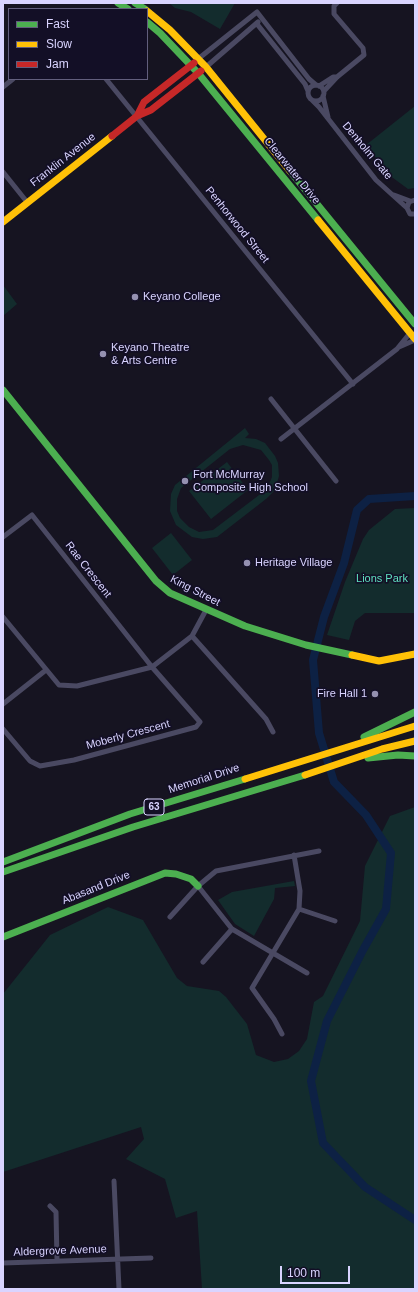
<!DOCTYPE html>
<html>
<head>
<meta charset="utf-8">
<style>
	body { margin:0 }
	#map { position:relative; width:418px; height:1292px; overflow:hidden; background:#161421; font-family:Arial,sans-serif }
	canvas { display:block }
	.frame { position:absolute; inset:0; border:4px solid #d9d4ff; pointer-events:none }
	.legend { position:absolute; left:8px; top:8px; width:140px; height:72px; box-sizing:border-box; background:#130f26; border:1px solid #625e7d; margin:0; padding:5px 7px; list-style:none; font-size:12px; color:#d9d4ff }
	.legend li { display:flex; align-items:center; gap:8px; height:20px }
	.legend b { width:20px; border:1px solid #625e7d }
	.scale { position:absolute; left:280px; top:1266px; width:70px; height:18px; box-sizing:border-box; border:2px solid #d9d4ff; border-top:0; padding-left:5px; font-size:12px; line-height:14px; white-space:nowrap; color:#d9d4ff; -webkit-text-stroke:3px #130f26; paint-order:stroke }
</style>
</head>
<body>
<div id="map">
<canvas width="418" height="1292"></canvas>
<div class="frame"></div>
<ul class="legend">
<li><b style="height:5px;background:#4caf50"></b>Fast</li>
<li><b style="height:5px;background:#ffc107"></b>Slow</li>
<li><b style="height:5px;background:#c62828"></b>Jam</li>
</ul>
<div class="scale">100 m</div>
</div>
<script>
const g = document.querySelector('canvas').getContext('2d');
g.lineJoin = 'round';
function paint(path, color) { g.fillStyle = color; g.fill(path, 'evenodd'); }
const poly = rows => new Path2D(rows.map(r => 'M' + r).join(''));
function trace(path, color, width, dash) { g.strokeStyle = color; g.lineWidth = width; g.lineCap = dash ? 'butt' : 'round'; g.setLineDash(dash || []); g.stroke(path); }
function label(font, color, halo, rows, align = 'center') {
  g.font = font + ' Arial,sans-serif'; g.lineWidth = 3.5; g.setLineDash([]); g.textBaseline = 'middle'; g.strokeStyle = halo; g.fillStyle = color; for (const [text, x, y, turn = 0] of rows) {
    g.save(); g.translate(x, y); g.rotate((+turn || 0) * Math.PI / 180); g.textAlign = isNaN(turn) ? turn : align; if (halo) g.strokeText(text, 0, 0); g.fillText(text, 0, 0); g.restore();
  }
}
paint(poly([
	[169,3,235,3,220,29,191,12,175,8],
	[415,106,415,188,408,189,389,175,366,145],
	[3,285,17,304,3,316],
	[245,428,249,434,245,438,256,439,265,443,275,456,278,463,279,476,275,490,266,499,217,537,203,539,192,537,176,525,170,511,171,494,175,485],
	[243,445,261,450,269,460,272,465,272,477,267,489,213,530,199,532,189,527,180,518,177,511,177,499,181,488,230,449],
	[227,462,248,490,211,519,189,491],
	[415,508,415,613,365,613,355,621,349,640,327,635,345,582,363,539,369,530,395,509],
	[171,533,192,560,173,575,152,548],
	[415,807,415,1289,202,1289,197,1211,176,1218,165,1179,126,1159,144,1139,141,1127,3,1172,3,994,50,935,108,907,143,920,177,978,187,986,219,991,226,997,247,1024,256,1055,274,1062,288,1059,299,1051,307,1039,314,1002,323,996,360,921,365,866,390,816],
	[294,881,295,886,275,888,274,899,254,936,235,924,218,900,232,892]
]), '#132c2d');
trace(poly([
	[415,496,369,499,357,510,344,563,324,617,313,660,319,733,334,782,366,815,391,853,386,909,363,950,327,1021,311,1081,323,1143,365,1187,415,1220]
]), '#0d2144', 8);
trace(poly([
	[257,24,305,84,308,91],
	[198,59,257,12,309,79,316,85],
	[206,67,258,22],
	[106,79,353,384],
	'308 93a8 8 0 1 1 16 0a8 8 0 1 1-16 0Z',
	[319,86,333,77,337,77],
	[3,87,13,79],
	[324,91,337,77,364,55,363,48,334,14,334,6,337,3],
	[323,96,328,117],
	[312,100,319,107,376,180,407,208],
	[3,172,27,202],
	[394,195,410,201],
	[415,200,409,202,407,208,410,214,415,214],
	[399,347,415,340],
	[271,399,336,481],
	[281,439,397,349,410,333],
	[3,537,32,515,152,667,200,722,196,727,74,760,40,766,30,761,3,729],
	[3,617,59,685,77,686,152,667,192,636,206,610],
	[192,636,266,719,273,732],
	[3,704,46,670],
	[198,886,232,929,307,973],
	[299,909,335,921],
	[170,917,198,886,216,871,319,851],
	[203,962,232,929],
	[282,1034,274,1019,252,988,299,909,300,891,294,855],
	[114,1181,119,1289],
	[50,1206,56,1212,57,1261],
	[3,1263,151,1258]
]), '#4a4962', 5);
trace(poly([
	[118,3,128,9],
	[135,3,145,9],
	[147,22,160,33,198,73,318,220],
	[290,171,415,324],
	[3,390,156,581,170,593,245,626,306,645,352,655],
	[364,737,415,712],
	[368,758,398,755,415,756],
	[3,862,130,814,245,779],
	[3,872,133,827,305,775],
	[3,937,165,873,176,874,191,879,198,886]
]), '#4caf50', 7);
trace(poly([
	[147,11,170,30,206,67,290,171],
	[318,220,415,339],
	[3,222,112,136],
	[352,655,379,661,415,654],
	[305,775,382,749,415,741],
	[245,779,415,726]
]), '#ffc107', 7);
trace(poly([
	[137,116,144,102,194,63],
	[112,136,137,116,151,110,201,71]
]), '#c62828', 7);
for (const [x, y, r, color] of [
	[135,297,4,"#9591b1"],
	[103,354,4,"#9591b1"],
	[185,481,4,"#9591b1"],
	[247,563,4,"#9591b1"],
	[375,694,4,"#9591b1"]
]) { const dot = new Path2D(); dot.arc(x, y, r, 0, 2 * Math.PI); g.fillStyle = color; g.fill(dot); trace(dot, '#130f26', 1.5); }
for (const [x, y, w] of [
	[154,807,20]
]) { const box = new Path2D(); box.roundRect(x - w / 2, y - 8, w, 16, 3); g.fillStyle = '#130f26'; g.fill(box); trace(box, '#d9d4ff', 1); }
label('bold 10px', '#d9d4ff', null, [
	["63",154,807]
]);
label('11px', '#d9d4ff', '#130f26', [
	["Denholm Gate",367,151,50],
	["Franklin Avenue",63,160,-38],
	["Clearwater Drive",292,171,51],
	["Penhorwood Street",237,225,51],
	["Rae Crescent",88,570,52],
	["King Street",195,591,27],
	["Moberly Crescent",128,735,-15],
	["Memorial Drive",204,779,-18],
	["Abasand Drive",96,888,-22],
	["Aldergrove Avenue",60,1251,-2]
]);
label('11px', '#d9d4ff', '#130f26', [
	["Keyano College",143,297],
	["Keyano Theatre",111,348],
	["& Arts Centre",111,361],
	["Fort McMurray",193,475],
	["Composite High School",193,488],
	["Heritage Village",255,563],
	["Fire Hall 1",367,694,"right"]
], 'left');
label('11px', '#5fe0c0', '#130f26', [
	["Lions Park",382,579]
]);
</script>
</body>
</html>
